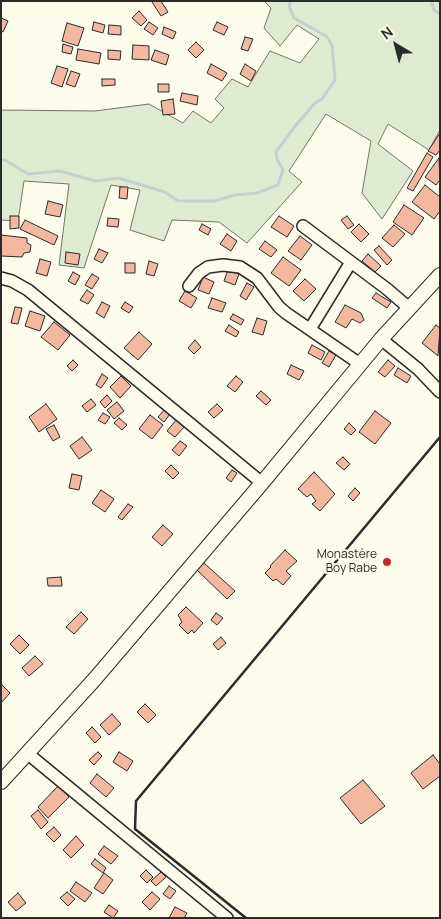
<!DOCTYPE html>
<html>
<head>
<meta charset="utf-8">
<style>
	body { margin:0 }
	#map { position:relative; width:441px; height:919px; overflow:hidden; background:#fdfbea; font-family:Manrope,sans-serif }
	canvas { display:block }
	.frame { position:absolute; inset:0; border:2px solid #2b2b2b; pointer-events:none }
	.north { position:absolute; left:371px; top:20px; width:50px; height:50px; -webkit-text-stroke:4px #fdfbea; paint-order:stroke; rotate:323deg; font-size:14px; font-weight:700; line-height:20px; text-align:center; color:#2b2b2b }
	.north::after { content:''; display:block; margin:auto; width:18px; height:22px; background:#2b2b2b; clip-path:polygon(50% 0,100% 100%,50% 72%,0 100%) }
</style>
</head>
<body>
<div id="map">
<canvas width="441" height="919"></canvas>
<div class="frame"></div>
<div class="north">N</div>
</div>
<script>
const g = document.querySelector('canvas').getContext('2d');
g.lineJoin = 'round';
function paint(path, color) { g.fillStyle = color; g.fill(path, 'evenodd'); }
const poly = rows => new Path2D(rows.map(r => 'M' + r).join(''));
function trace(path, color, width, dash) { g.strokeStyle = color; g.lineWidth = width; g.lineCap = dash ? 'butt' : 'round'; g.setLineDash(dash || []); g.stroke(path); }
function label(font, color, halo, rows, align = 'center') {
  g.font = font + ' Manrope,sans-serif'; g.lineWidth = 4; g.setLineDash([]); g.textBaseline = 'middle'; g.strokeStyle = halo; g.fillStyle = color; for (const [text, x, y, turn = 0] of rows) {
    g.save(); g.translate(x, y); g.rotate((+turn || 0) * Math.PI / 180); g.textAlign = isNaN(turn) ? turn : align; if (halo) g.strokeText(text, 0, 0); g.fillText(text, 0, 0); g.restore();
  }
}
const green = poly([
	[264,1,440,1,440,130,429,150,388,124,378,144,413,171,382,219,362,193,371,141,326,114,289,171,302,182,247,243,219,222,172,220,164,241,130,230,140,190,111,185,84,268,59,265,69,184,24,181,18,221,1,220,1,110,95,111,149,104,183,123,193,111,211,123,224,108,215,99,232,79,248,87,270,51,300,63,319,39,297,25,280,46,264,28,271,8,264,1]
]);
paint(green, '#deebd1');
trace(green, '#74746e', 1);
trace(poly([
	[431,1,434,10,440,14],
	[1,160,5,160,28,174,59,171,96,181,118,178,165,192,178,201,214,201,235,195,257,193,278,185,283,170,277,159,276,152,296,125,315,103,322,99,335,80,332,45,326,36,294,18,289,6,291,1]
]), '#c7d0d0', 3);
const building = poly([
	[153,1,161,1,168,12,161,16,152,2,153,1],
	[139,11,147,20,141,26,132,18,139,11],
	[1,18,8,21,3,32,1,31,1,18],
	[94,22,105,25,103,33,92,30,94,22],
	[149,22,158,28,153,35,144,29,149,22],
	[217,22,228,27,224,35,213,30,217,22],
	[67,23,84,28,78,46,62,41,67,23],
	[109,25,121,26,121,35,108,34,109,25],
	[164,27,176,32,173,39,162,34,164,27],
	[245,37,253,39,248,51,241,49,245,37],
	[196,42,204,50,196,58,188,50,196,42],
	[63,44,73,47,71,54,62,52,63,44],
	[133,45,149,46,149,60,132,59,133,45],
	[78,49,101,53,99,64,76,60,78,49],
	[108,50,121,51,120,60,108,59,108,50],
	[155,50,169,55,166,65,151,60,155,50],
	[211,64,227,73,222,81,207,73,211,64],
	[245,64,256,71,251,81,240,74,245,64],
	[57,66,68,69,62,87,51,83,57,66],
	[71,71,80,74,75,87,66,84,71,71],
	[102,79,115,79,115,85,102,86,102,79],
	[158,84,169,84,169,92,158,92,158,84],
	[182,93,198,96,197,105,180,101,182,93],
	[173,99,175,114,163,115,161,101,173,99],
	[440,133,440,150,436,155,428,151,440,133],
	[427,153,433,157,413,191,407,188,427,153],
	[439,158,440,180,436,185,425,177,439,158],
	[425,185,440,197,440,211,434,219,412,202,425,185],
	[120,187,128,187,127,199,119,198,120,187],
	[48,201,63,205,60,217,45,214,48,201],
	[404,205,424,218,412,235,393,222,404,205],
	[10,216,19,216,19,228,10,229,10,216],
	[279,216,294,226,287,237,271,227,279,216],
	[347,216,354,225,348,229,341,220,347,216],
	[108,218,119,219,118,227,107,226,108,218],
	[25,220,58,236,54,245,20,229,25,220],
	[202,224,211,229,208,235,199,230,202,224],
	[359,224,369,234,361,242,351,232,359,224],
	[394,225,405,234,393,247,382,238,394,225],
	[227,234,237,241,231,251,220,244,227,234],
	[1,235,27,238,27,243,31,245,30,252,24,253,22,257,1,256,1,235],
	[300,236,312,245,301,260,288,251,300,236],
	[265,241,277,250,271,257,259,249,265,241],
	[379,246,392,260,387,265,374,250,379,246],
	[99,249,108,253,102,263,94,259,99,249],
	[66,252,80,254,78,265,65,263,66,252],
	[368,254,381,266,375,272,362,261,368,254],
	[283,257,301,270,289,286,271,273,283,257],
	[40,259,51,262,47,276,36,273,40,259],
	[149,261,158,264,154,276,146,274,149,261],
	[125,263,135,263,135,273,125,273,125,263],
	[228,270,239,274,235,285,224,281,228,270],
	[73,272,80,276,75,285,68,281,73,272],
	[92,274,99,278,92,289,85,285,92,274],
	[203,277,214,282,209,294,198,290,203,277],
	[305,279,316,289,304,301,293,291,305,279],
	[247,283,254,287,246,300,240,296,247,283],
	[87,290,94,295,88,304,80,300,87,290],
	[185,291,197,298,191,308,179,301,185,291],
	[376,293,391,302,387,308,372,298,376,293],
	[212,298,226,303,222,312,208,308,212,298],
	[102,302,110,306,104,318,96,313,102,302],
	[125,302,133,307,129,313,121,308,125,302],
	[345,305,361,313,364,320,360,323,352,319,346,328,335,322,345,305],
	[15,307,22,308,18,324,11,323,15,307],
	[30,311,45,316,40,331,25,326,30,311],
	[233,314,244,320,241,325,230,319,233,314],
	[257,318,267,321,263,335,252,332,257,318],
	[54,322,70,335,58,350,41,337,54,322],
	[229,325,239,332,236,337,225,331,229,325],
	[436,325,440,328,438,356,422,343,436,325],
	[139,332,152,344,138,360,124,348,139,332],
	[195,340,201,347,194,354,188,348,195,340],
	[312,345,325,352,321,360,308,353,312,345],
	[329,351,336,355,329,367,322,363,329,351],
	[73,360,78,365,72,371,67,366,73,360],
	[388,360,395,366,385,377,378,372,388,360],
	[291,365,304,371,299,380,287,374,291,365],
	[398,368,411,376,407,383,394,375,398,368],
	[102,374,108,378,101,388,96,385,102,374],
	[121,376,131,386,120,398,110,387,121,376],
	[236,376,243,382,235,392,227,386,236,376],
	[261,391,271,400,266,405,256,396,261,391],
	[107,395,112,401,105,408,100,402,107,395],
	[91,399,96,405,87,412,82,406,91,399],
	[117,402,124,411,114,419,107,410,117,402],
	[46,404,57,419,39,432,29,417,46,404],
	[217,404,223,410,214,418,208,412,217,404],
	[165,409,170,414,164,422,158,417,165,409],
	[375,411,391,423,375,444,359,432,375,411],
	[103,413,110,417,105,424,98,420,103,413],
	[150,415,163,425,152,439,139,429,150,415],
	[119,418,127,425,122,430,114,423,119,418],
	[177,419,185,426,175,437,167,431,177,419],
	[349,423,356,430,351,435,344,429,349,423],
	[54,425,60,437,53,441,46,429,54,425],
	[82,437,92,450,79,459,70,446,82,437],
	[180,441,187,446,179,456,172,450,180,441],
	[343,457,350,464,344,470,336,463,343,457],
	[171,465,179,473,173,479,165,471,171,465],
	[232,470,237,473,231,482,226,478,232,470],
	[314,472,335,494,320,511,312,504,316,501,311,494,307,497,298,489,314,472],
	[72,474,82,476,79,490,69,488,72,474],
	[355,488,360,493,353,501,348,496,355,488],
	[101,490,114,499,105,512,92,503,101,490],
	[128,504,133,507,122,520,118,517,128,504],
	[163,525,173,534,162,546,152,537,163,525],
	[285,550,297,561,286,571,291,576,283,585,276,579,273,581,265,573,271,567,270,566,285,550],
	[204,563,235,591,227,599,197,570,204,563],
	[61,577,62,586,48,586,47,578,61,577],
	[186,607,203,623,194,633,192,630,188,634,179,625,182,622,178,615,186,607],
	[81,612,88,619,74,634,66,627,81,612],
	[216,613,223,618,217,625,211,620,216,613],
	[19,635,29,645,20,654,10,644,19,635],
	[221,637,226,643,218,650,213,644,221,637],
	[35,656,43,664,29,676,22,668,35,656],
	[2,685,10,693,1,703,1,686,2,685],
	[145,704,156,715,148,723,137,712,145,704],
	[112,714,121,724,109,735,100,725,112,714],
	[92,727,101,737,95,743,86,733,92,727],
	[98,752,102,756,94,765,89,760,98,752],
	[119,752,133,761,127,771,113,762,119,752],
	[433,755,440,764,440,776,423,789,411,773,433,755],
	[97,774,114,788,106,797,90,783,97,774],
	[363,780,385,806,361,824,340,798,363,780],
	[58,786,69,797,48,818,38,807,58,786],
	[38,810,48,822,41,829,31,816,38,810],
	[54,827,61,835,54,842,46,834,54,827],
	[76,836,84,845,71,858,63,850,76,836],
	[104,846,118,856,111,864,98,854,104,846],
	[95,859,106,868,103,873,91,864,95,859],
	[146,870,153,877,147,883,140,876,146,870],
	[161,872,166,877,156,886,151,881,161,872],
	[104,873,113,880,103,894,94,888,104,873],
	[76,882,92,893,85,902,70,891,76,882],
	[169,886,176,891,170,899,163,894,169,886],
	[67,892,75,899,68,906,60,898,67,892],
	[152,892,160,899,150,910,142,902,152,892],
	[18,893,26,903,16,911,8,902,18,893],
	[109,905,118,911,113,918,104,912,109,905],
	[175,907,187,913,184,918,169,918,175,907]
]);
paint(building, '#f2b8a0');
trace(building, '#2b2b2b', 1);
const minor = poly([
	[303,226,387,289,409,308],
	[1,278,12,281,28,290,262,483],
	[189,286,199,273,208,267,223,265,240,267,257,278,279,307,286,313,360,364],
	[310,329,351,262],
	[381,339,418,369,440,392],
	[27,753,227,918]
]);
const major = poly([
	[1,782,94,680,262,483,381,339,440,275]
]);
trace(minor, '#2b2b2b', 14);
trace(major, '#2b2b2b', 16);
trace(minor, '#fdfbea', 11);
trace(major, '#fdfbea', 14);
trace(poly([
	[246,918,135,829,136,801,440,437]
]), '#2b2b2b', 2.5);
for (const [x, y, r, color] of [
	[387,562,5,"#c62828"]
]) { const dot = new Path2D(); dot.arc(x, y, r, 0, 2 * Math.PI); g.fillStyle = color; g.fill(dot); trace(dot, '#fdfbea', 2); }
label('12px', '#2b2b2b', '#fdfbea', [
	["Monastère",377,555],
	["Boy Rabe",377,569]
], 'right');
</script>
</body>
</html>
